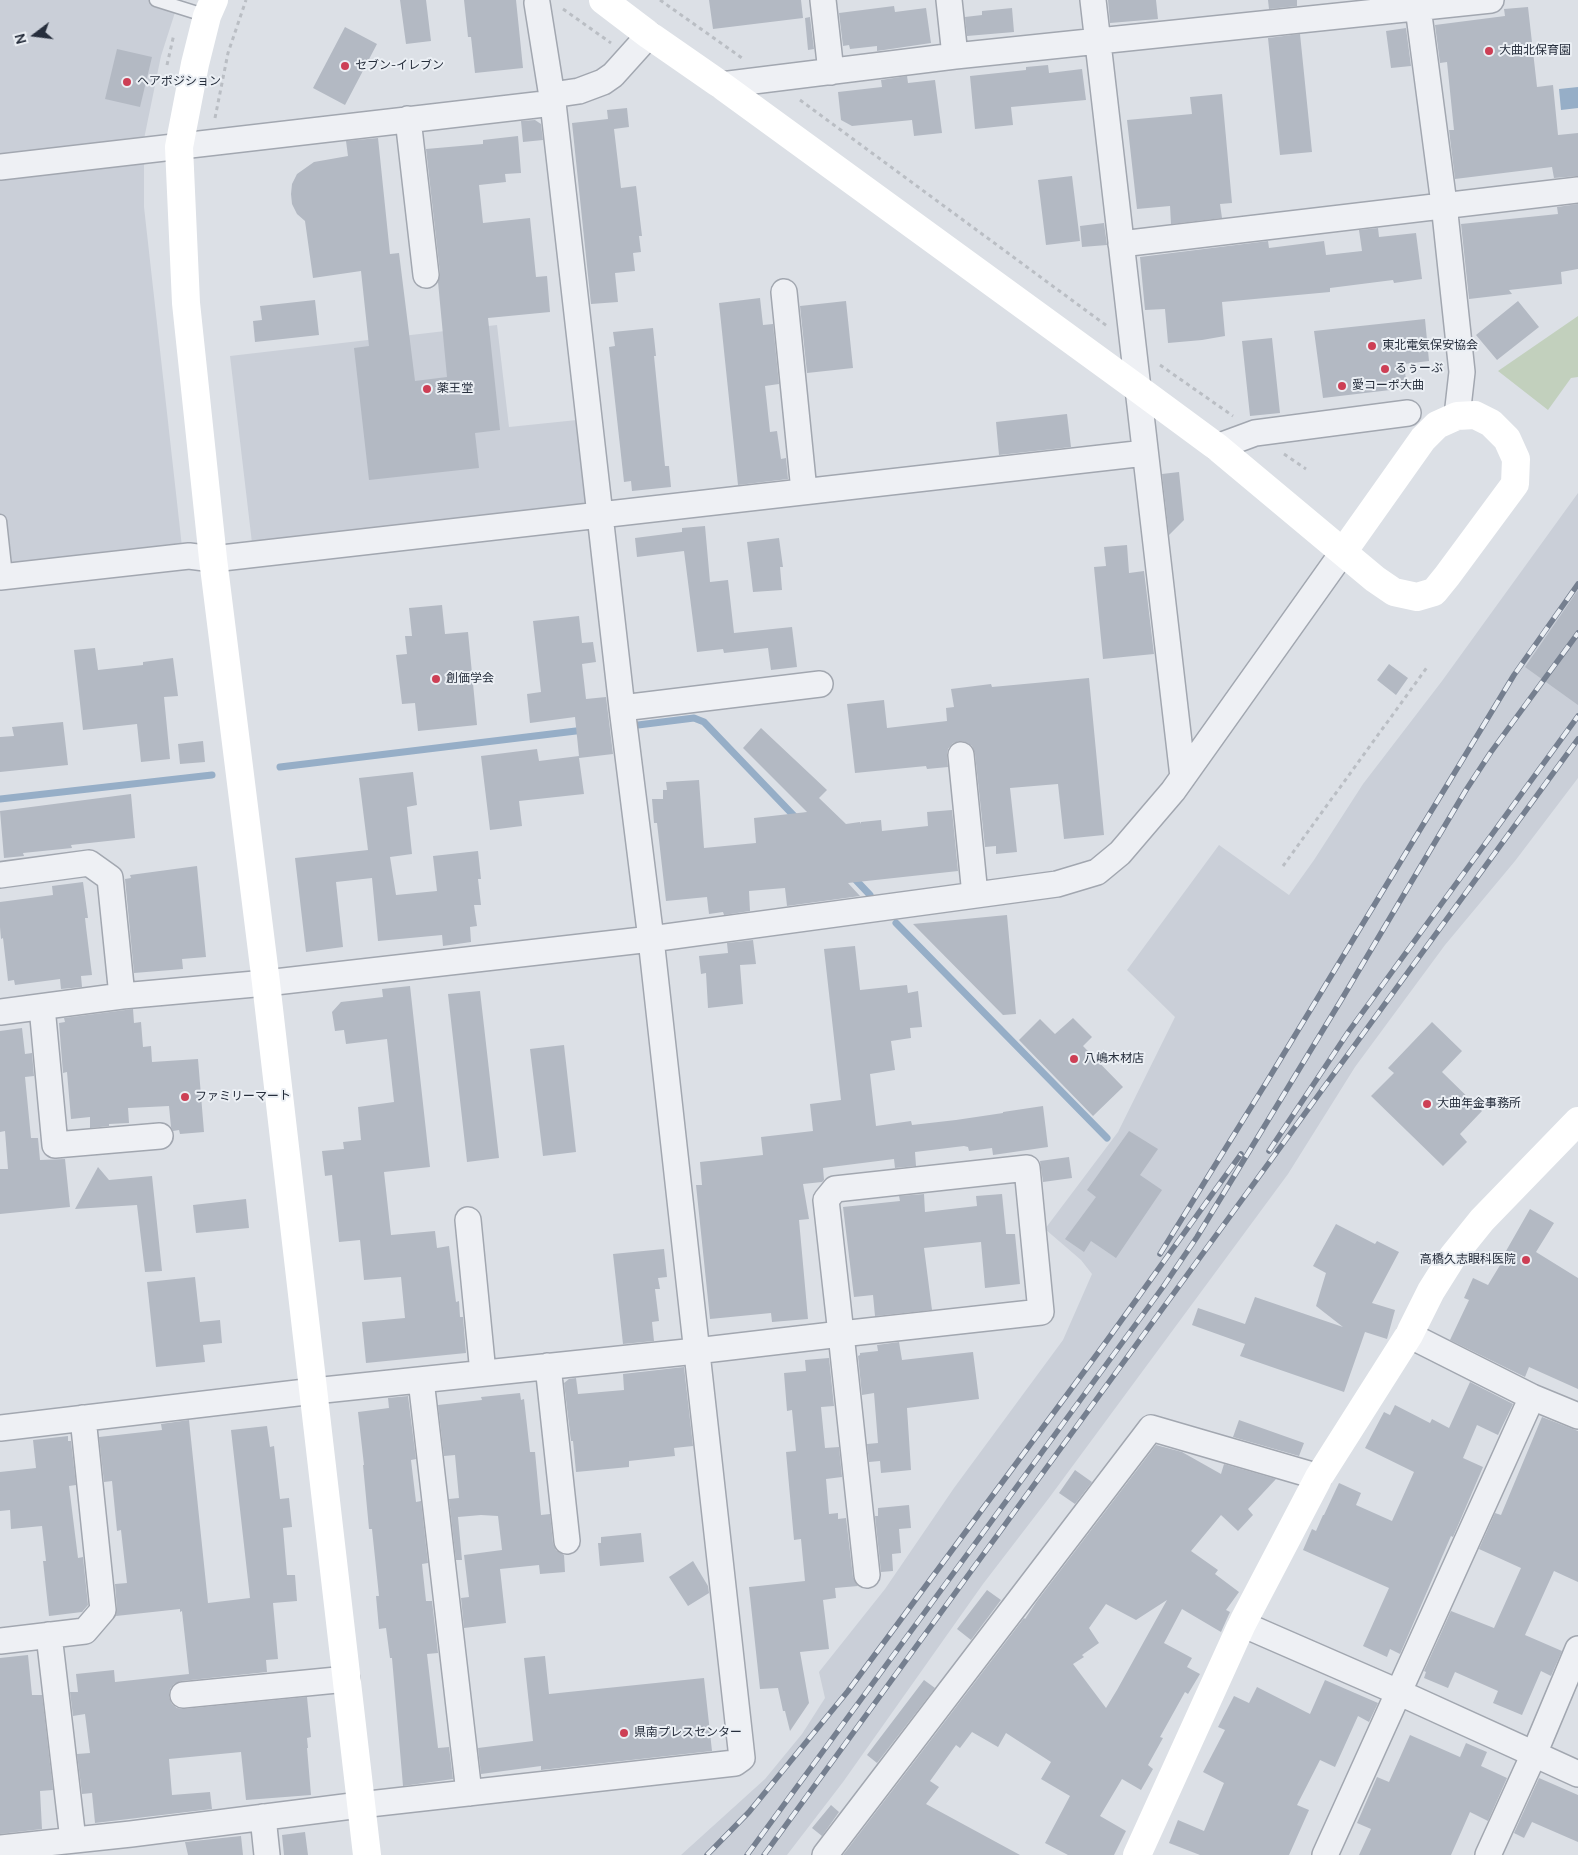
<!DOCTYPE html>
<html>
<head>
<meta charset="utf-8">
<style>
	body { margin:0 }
	#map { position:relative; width:1578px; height:1855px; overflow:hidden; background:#dce0e6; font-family:Manrope,sans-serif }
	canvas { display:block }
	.north { position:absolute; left:10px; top:10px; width:50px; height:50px; -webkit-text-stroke:4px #ebeff4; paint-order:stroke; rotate:255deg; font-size:14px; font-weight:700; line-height:20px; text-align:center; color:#262e3c }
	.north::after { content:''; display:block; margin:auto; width:18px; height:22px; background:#262e3c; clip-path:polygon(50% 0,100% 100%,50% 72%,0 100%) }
</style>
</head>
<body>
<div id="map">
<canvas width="1578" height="1855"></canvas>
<div class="north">N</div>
</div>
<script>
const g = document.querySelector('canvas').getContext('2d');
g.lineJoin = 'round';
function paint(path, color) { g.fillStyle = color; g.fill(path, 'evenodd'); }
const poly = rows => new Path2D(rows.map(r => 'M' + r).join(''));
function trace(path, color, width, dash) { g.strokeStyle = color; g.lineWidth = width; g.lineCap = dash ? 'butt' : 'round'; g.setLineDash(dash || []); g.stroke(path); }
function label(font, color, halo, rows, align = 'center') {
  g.font = font + ' Manrope,"Noto Sans JP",sans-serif'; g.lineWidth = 4; g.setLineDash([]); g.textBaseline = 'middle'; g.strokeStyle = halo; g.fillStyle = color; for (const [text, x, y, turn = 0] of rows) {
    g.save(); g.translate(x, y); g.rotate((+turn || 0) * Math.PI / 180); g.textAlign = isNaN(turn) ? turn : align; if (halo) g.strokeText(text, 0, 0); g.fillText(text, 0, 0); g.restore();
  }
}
paint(poly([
	[0,0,179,0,161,56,144,139,144,207,182,547,0,567],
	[497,325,509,427,577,420,587,505,252,543,230,356],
	[1578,493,1578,778,1515,861,1445,945,1355,1067,1288,1174,1049,1498,983,1584,843,1782,787,1855,681,1855,765,1779,802,1734,825,1698,819,1672,885,1589,954,1488,1063,1340,1092,1274,1081,1260,1045,1229,1118,1132,1175,1017,1127,970,1219,845,1289,895,1314,860,1363,784,1442,681]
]), '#cacfd8');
paint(poly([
	[1578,316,1578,377,1571,378,1548,410,1498,371]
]), '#c2d0bd');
paint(poly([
	[1578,87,1578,108,1561,110,1559,89]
]), '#96aec7');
trace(poly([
	[638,725,694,718,704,722,797,819],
	[280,767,584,730],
	[0,799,212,775],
	[852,876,870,895],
	[896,923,1107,1138]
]), '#96aec7', 7);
paint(poly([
	[400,0,426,0,431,41,406,44],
	[464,0,516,0,523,68,475,73,471,37,468,37],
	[709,0,801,0,803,18,713,29],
	[1108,0,1156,0,1158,19,1110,23],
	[1268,0,1297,0,1297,6,1269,9],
	[894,6,895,12,926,8,931,43,877,51,877,46,850,49,849,45,843,46,839,13],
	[1528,7,1537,87,1553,85,1558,135,1578,133,1578,176,1554,178,1552,167,1455,179,1449,130,1454,130,1447,62,1440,63,1435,25,1505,16,1504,9],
	[1012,8,1014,32,967,36,965,17,982,15,982,11],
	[810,17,814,49,808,50,805,18],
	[345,27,377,44,345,105,313,88],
	[1406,28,1411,66,1391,68,1386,31],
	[1300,34,1312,152,1280,155,1268,38],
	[117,49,152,57,140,107,105,99],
	[1048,65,1049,73,1082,69,1086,100,1011,107,1013,125,975,129,970,76,1026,70,1026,67],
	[907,76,908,83,935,80,942,133,914,136,912,120,852,126,841,120,838,92,882,87,881,80],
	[1222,94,1232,203,1220,204,1222,218,1171,224,1170,206,1137,209,1127,120,1192,114,1190,97],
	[627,108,629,127,614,129,621,188,636,186,642,236,639,236,641,252,633,253,635,271,615,273,618,302,591,304,572,123,608,119,607,110],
	[535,120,541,124,543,140,523,142,521,121],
	[518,136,521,173,505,174,506,182,479,185,483,223,530,218,536,277,547,276,550,312,488,318,500,430,475,433,479,468,369,480,354,348,369,346,361,271,313,278,305,221,297,214,292,204,291,194,292,184,297,174,314,162,348,156,346,141,378,138,390,254,399,253,415,381,447,377,438,282,440,273,426,149,483,144,483,140],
	[1072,176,1080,241,1046,245,1038,180],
	[1578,204,1578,269,1561,272,1562,284,1509,290,1512,294,1469,299,1461,224,1558,214,1557,207],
	[1104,223,1107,245,1082,247,1080,226],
	[1378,228,1379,237,1416,233,1422,279,1394,283,1393,280,1330,288,1330,292,1222,302,1225,336,1202,340,1168,343,1165,309,1145,310,1140,257,1268,241,1269,248,1324,241,1326,255,1362,251,1359,230],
	[760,298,763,325,773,324,779,384,765,386,770,432,777,431,781,459,786,458,788,479,738,485,719,303],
	[315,300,319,335,255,342,253,321,262,320,260,306],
	[846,301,853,368,807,373,800,306],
	[1518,301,1539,327,1497,360,1476,335],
	[1425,319,1429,361,1404,364,1407,388,1323,398,1314,331],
	[653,328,656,356,654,356,665,466,669,466,671,487,632,491,631,481,624,482,609,347,615,346,613,332],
	[1272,338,1280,413,1250,416,1242,341],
	[1067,414,1071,447,999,455,996,422],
	[1179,472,1184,520,1169,535,1162,474],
	[705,526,710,582,728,580,734,633,792,627,797,667,771,670,768,648,724,653,723,649,697,652,684,551,637,557,635,538,682,532,682,528],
	[779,538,783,567,780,567,782,590,753,592,747,542],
	[1127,545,1129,573,1144,571,1154,654,1103,659,1094,567,1106,566,1104,547],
	[1578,590,1578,705,1525,667],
	[442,605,445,634,468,632,477,725,418,731,415,703,402,704,396,655,407,654,405,636,412,636,409,608],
	[579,616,582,643,593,642,596,662,582,664,586,699,606,697,613,754,579,758,584,794,519,801,522,826,490,830,481,756,537,749,539,761,579,756,575,717,530,723,527,694,541,692,533,621],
	[95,648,98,670,143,665,143,662,173,658,178,696,164,697,170,759,141,762,137,724,83,730,74,650],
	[1389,664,1408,678,1396,695,1377,680],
	[1089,678,1104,835,1064,839,1058,784,1010,788,1017,852,996,854,996,846,985,847,975,754,972,746,966,742,960,741,953,743,948,749,947,756,948,767,927,769,926,766,855,773,847,704,884,700,887,728,947,721,946,708,954,707,951,689,991,684,992,687],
	[63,722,68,765,0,772,0,737,14,736,12,727],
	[761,728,827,790,819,798,846,824,860,822,861,824,861,822,881,820,882,831,928,826,927,812,952,810,958,871,848,883,860,896,787,906,785,888,749,891,750,911,724,915,723,912,709,914,707,897,666,901,657,823,654,823,652,799,663,799,663,790,667,790,666,782,699,780,704,848,756,843,754,818,807,812,743,748],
	[203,741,205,762,180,764,178,744],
	[413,772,417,805,407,807,412,854,390,857,396,895,437,891,433,856,478,851,481,879,478,879,481,905,474,905,477,926,470,927,471,942,443,946,442,935,378,941,372,878,336,882,343,947,306,952,295,858,368,850,359,778],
	[131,794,135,838,71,845,72,848,23,853,24,856,4,858,0,811],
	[197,866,206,957,182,959,183,969,134,973,125,879,131,878,130,875],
	[83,882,88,918,85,918,86,927,92,975,81,976,82,987,61,989,60,979,15,985,14,980,8,981,3,938,1,939,0,927,0,902,53,895,52,886],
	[1007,915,1016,1014,1003,1015,913,924],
	[753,940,756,964,740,965,743,1004,708,1008,706,973,701,974,699,956,728,953,727,943],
	[855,946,860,990,907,985,908,993,918,991,922,1027,910,1028,911,1038,891,1041,895,1070,870,1074,876,1126,911,1121,912,1125,956,1120,1003,1113,1003,1112,1043,1106,1048,1147,993,1155,992,1148,969,1151,968,1147,964,1146,915,1152,916,1166,895,1168,894,1159,823,1168,824,1180,822,1182,803,1184,809,1219,799,1220,808,1319,772,1322,771,1313,710,1319,696,1185,702,1185,700,1162,763,1155,761,1137,813,1131,810,1104,841,1100,824,949],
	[410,986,430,1167,384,1172,391,1235,435,1231,437,1248,449,1246,456,1302,459,1301,460,1317,463,1317,466,1353,366,1363,362,1322,405,1318,401,1277,364,1280,360,1240,339,1242,332,1175,325,1176,322,1151,344,1149,343,1142,361,1140,358,1107,394,1102,387,1039,346,1044,344,1030,335,1031,332,1012,341,1002,383,997,382,989],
	[480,991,499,1158,467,1162,448,994],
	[133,1009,134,1023,141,1022,143,1047,151,1046,152,1062,198,1059,204,1132,180,1134,179,1130,173,1131,171,1127,169,1106,128,1108,129,1123,109,1124,109,1126,90,1128,90,1117,71,1119,67,1072,63,1073,59,1023,65,1022,64,1018],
	[1073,1018,1092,1037,1083,1046,1123,1087,1093,1116,1019,1040,1040,1019,1055,1034],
	[1432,1022,1462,1051,1442,1072,1482,1111,1460,1134,1467,1142,1443,1166,1371,1096,1394,1073,1388,1068],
	[22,1028,25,1054,32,1053,34,1076,25,1077,31,1138,38,1138,40,1160,65,1159,70,1207,0,1214,0,1169,8,1169,5,1131,0,1132,0,1031],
	[564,1045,576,1152,543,1156,530,1049],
	[1129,1131,1158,1149,1140,1175,1162,1190,1116,1258,1091,1241,1084,1252,1065,1239,1096,1197,1087,1190],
	[1069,1157,1072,1178,1043,1182,1040,1161],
	[98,1167,109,1180,152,1176,162,1271,145,1272,137,1205,75,1209],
	[924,1194,925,1212,977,1206,976,1196,1002,1194,1006,1234,1015,1234,1020,1284,985,1288,981,1242,924,1248,932,1310,875,1316,873,1295,854,1297,843,1207,900,1201,899,1196],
	[246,1199,249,1228,196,1233,193,1205],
	[1530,1209,1554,1223,1536,1252,1578,1278,1578,1389,1529,1367,1525,1377,1450,1340,1469,1300,1464,1298,1473,1278,1488,1285,1508,1252,1506,1251],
	[1336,1224,1375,1244,1377,1241,1399,1252,1372,1303,1395,1310,1387,1339,1365,1332,1344,1392,1240,1356,1245,1344,1192,1325,1198,1308,1245,1324,1255,1297,1343,1327,1316,1306,1326,1273,1313,1266],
	[664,1249,667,1277,658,1278,660,1289,655,1289,659,1321,652,1322,654,1341,623,1344,613,1254],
	[195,1277,200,1322,220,1320,222,1343,203,1345,205,1362,156,1367,147,1282],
	[899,1342,902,1360,973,1352,979,1399,907,1408,911,1470,881,1473,880,1461,869,1462,867,1444,878,1443,874,1393,862,1395,858,1356,860,1355,860,1353,878,1351,877,1345],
	[829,1358,834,1406,821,1407,825,1448,839,1447,842,1477,826,1479,829,1514,838,1513,838,1519,846,1518,853,1577,858,1586,835,1588,836,1598,823,1600,829,1649,800,1652,809,1703,790,1731,785,1711,783,1711,778,1688,760,1689,749,1587,805,1581,801,1539,794,1540,786,1452,796,1451,792,1410,787,1411,784,1373,806,1371,805,1360],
	[684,1367,693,1446,674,1448,675,1456,629,1461,629,1467,576,1472,573,1441,571,1441,564,1383,569,1379,576,1378,578,1394,624,1390,623,1374],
	[1470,1382,1513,1404,1498,1435,1477,1425,1463,1458,1483,1467,1453,1537,1451,1536,1400,1654,1390,1649,1387,1657,1363,1646,1389,1588,1303,1550,1312,1529,1316,1531,1323,1515,1324,1515,1339,1483,1361,1493,1356,1505,1392,1521,1414,1472,1365,1448,1384,1412,1390,1415,1395,1405,1430,1423,1432,1419,1449,1428],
	[520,1393,521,1400,524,1399,530,1452,535,1452,541,1515,550,1514,553,1543,556,1550,564,1555,565,1572,540,1574,539,1565,500,1569,506,1623,464,1628,461,1598,469,1597,464,1555,502,1550,498,1516,481,1515,458,1517,462,1560,456,1560,449,1499,459,1498,455,1455,444,1456,438,1405,482,1400,481,1397],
	[408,1396,416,1459,411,1460,416,1502,421,1501,428,1563,422,1564,426,1601,432,1601,438,1653,427,1654,438,1748,449,1747,453,1779,403,1786,392,1658,390,1658,386,1628,379,1629,376,1596,379,1596,372,1529,369,1529,363,1465,364,1465,358,1412,389,1408,388,1398],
	[1542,1417,1578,1431,1578,1582,1554,1571,1525,1635,1562,1651,1551,1676,1541,1671,1522,1715,1493,1703,1498,1691,1455,1672,1448,1688,1424,1678,1426,1672,1424,1671,1451,1611,1494,1628,1521,1568,1479,1549,1495,1513,1501,1515],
	[189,1420,208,1603,250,1598,231,1430,267,1426,270,1447,274,1446,280,1499,289,1498,292,1527,283,1528,287,1575,295,1575,297,1601,273,1603,278,1659,266,1660,267,1672,181,1681,174,1684,170,1689,169,1697,172,1704,177,1708,184,1709,307,1697,311,1737,307,1738,308,1748,307,1748,311,1795,246,1800,241,1752,169,1759,172,1795,210,1792,212,1809,95,1823,92,1793,82,1794,77,1754,90,1753,85,1714,73,1716,70,1692,78,1692,76,1674,114,1670,115,1682,189,1674,182,1611,180,1612,180,1609,116,1616,117,1609,115,1584,127,1583,121,1530,117,1531,112,1481,104,1482,99,1437,162,1430,161,1424],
	[1239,1420,1304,1443,1299,1456,1233,1437],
	[68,1436,68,1441,71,1441,76,1485,69,1486,78,1558,83,1557,88,1605,82,1612,49,1616,43,1561,46,1561,42,1526,11,1529,10,1510,0,1511,0,1472,36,1468,33,1440],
	[1156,1445,1182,1452,1221,1474,1224,1464,1276,1479,1248,1509,1253,1515,1238,1531,1221,1515,1191,1551,1218,1570,1215,1574,1239,1592,1226,1610,1230,1612,1221,1632,1182,1609,1164,1643,1192,1658,1187,1667,1200,1674,1188,1694,1185,1692,1160,1737,1163,1738,1148,1765,1153,1769,1141,1790,1122,1779,1100,1816,1126,1831,1114,1855,1068,1855,1045,1843,1070,1796,1041,1779,1051,1762,1006,1733,998,1747,972,1732,960,1748,956,1745,930,1781,939,1787,926,1804,1020,1855,843,1855,1024,1618,1025,1619,1037,1601],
	[1167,1600,1117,1690,1106,1708,1073,1664,1084,1657,1082,1655,1099,1643,1089,1628,1106,1604,1136,1620],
	[1075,1470,1092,1482,1075,1504,1059,1493],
	[909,1505,911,1528,899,1529,901,1553,892,1554,893,1571,881,1572,875,1516,878,1516,878,1508],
	[641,1533,644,1562,600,1566,598,1543,601,1543,601,1537],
	[693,1561,708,1586,709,1593,688,1606,669,1577],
	[987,1590,1001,1600,971,1640,957,1629],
	[28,1655,32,1695,42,1695,53,1790,40,1791,42,1829,0,1834,0,1658],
	[545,1656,549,1694,704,1678,712,1751,541,1770,541,1766,481,1774,478,1748,533,1741,524,1658],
	[924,1680,935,1688,877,1763,867,1755],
	[1325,1680,1378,1703,1369,1722,1358,1716,1335,1767,1320,1760,1297,1805,1309,1810,1289,1855,1200,1855,1169,1843,1178,1820,1204,1831,1224,1783,1203,1772,1225,1730,1218,1727,1234,1696,1249,1703,1257,1687,1310,1714],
	[1410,1735,1460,1757,1466,1743,1487,1752,1481,1766,1507,1778,1488,1821,1470,1812,1451,1855,1359,1855,1371,1829,1357,1823,1377,1777,1389,1782],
	[1539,1778,1578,1795,1578,1842,1532,1822,1524,1838,1514,1833],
	[831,1805,839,1812,822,1836,812,1828],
	[305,1832,308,1855,284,1855,282,1835],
	[241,1836,243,1855,188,1855,185,1842]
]), '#b3b9c3');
const lane = poly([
	[156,0,207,16],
	[0,521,6,576]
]);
const street = poly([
	[823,0,831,72],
	[949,0,955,56],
	[1093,0,1183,777],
	[1417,0,1444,204,1462,372,1457,416],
	[721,85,955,56,1491,0],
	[552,95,579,91,603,82,613,75,649,35],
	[408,119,426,275],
	[0,167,553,103],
	[1121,244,1578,190],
	[784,292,804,491],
	[1217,447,1255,433,1408,413],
	[0,577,189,556,213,559,1145,453],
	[622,708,820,684],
	[961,755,975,895],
	[0,875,89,863,110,878,122,996],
	[42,1007,55,1145,160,1136],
	[0,1012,122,996,266,983,651,939,1057,884,1097,872,1120,853,1173,791,1343,552],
	[468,1220,483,1373],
	[1409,1335,1532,1397,1578,1416],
	[548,1366,567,1541],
	[421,1380,469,1793],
	[0,1428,314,1391,696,1351,841,1334,1041,1312,1027,1168,835,1189,826,1200,841,1334,867,1575],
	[1242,1624,1398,1692,1578,1774],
	[49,1635,73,1840],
	[0,1641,85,1631,103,1610,83,1418],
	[183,1695,347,1679],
	[263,1817,267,1855],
	[0,1848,131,1834,360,1805,735,1763,742,1758,651,939,622,708,553,103,537,3],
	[825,1855,1151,1428,1319,1477],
	[1325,1855,1532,1397],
	[1488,1855,1534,1754,1578,1649]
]);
trace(lane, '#a2a7b0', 15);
trace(street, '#a2a7b0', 28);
trace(poly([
	[660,0,742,58],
	[563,9,611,43],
	[167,65,174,34],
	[800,100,1107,326],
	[215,118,228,53,246,0],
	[1160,365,1233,416],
	[1284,454,1306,469],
	[1283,866,1428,666]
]), '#babec4', 3, [4, 4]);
trace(lane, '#eef0f4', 12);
trace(street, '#eef0f4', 25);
trace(poly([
	[214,0,207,16,195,64,179,147,186,303,213,559,266,983,367,1855],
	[603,0,649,35,721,85,1137,388,1217,447,1375,579,1394,592,1417,597,1434,592,1447,576,1515,484,1516,459,1507,439,1491,423,1475,415,1457,416,1437,425,1423,439,1343,552],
	[1137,1855,1242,1624,1319,1477,1409,1335,1431,1291,1453,1256,1482,1220,1578,1121]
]), '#fff', 28);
const rail = poly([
	[1269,1151,1349,1031,1578,716],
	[1160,1254,1266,1083,1514,675,1578,584],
	[707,1855,749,1812,848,1691,1103,1346,1241,1154],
	[747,1855,1163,1287,1197,1237,1340,1002,1466,790,1491,752,1578,633],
	[764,1855,1578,739]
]);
trace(rail, '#757f8f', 5.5);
trace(rail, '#ebeff4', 4, [11]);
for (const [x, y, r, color] of [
	[1489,51,5,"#cd3f55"],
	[345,66,5,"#cd3f55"],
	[127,82,5,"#cd3f55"],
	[1372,346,5,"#cd3f55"],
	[1385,369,5,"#cd3f55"],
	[1342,386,5,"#cd3f55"],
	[427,389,5,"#cd3f55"],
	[436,679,5,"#cd3f55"],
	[1074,1059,5,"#cd3f55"],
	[185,1097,5,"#cd3f55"],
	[1427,1104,5,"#cd3f55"],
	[1526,1260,5,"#cd3f55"],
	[624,1733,5,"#cd3f55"]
]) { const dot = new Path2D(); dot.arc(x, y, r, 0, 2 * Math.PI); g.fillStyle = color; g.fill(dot); trace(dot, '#ebeff4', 2); }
label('12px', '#262e3c', '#ebeff4', [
	["大曲北保育園",1499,51],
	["セブン-イレブン",355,66],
	["ヘアポジション",137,82],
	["東北電気保安協会",1382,346],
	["るぅーぶ",1395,369],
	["愛コーポ大曲",1352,386],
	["薬王堂",437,389],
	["創価学会",446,679],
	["八嶋木材店",1084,1059],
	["ファミリーマート",195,1097],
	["大曲年金事務所",1437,1104],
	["高橋久志眼科医院",1516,1260,"right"],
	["県南プレスセンター",634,1733]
], 'left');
</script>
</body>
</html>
